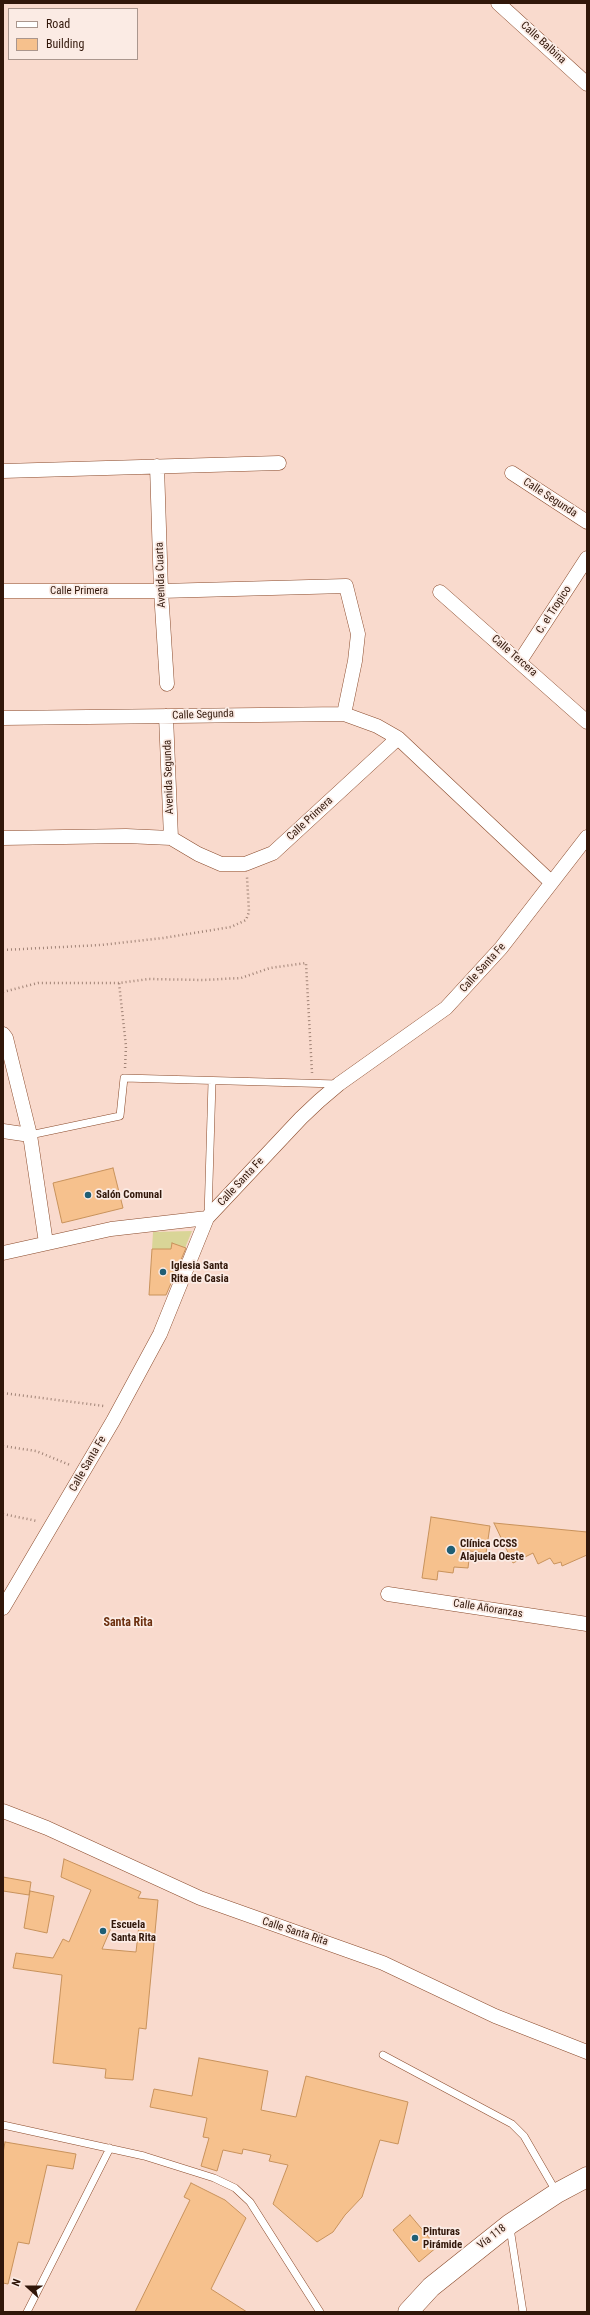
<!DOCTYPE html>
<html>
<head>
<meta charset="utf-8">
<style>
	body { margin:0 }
	#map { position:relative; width:590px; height:2315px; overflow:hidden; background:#f9dacd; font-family:"Roboto Condensed",sans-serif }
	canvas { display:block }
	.frame { position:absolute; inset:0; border:4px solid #31170a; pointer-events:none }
	.legend { position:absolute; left:8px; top:8px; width:130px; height:52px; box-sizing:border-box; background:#fbebe4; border:1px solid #aa968d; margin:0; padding:5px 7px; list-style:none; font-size:12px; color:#31170a }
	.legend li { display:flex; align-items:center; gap:8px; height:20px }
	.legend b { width:20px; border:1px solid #aa968d }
	.north { position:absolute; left:8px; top:2267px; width:40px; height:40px; -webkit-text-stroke:3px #fbebe4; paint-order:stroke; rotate:291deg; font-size:11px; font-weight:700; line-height:16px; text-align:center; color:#31170a }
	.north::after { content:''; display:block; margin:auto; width:14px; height:18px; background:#31170a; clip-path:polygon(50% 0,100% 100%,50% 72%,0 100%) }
</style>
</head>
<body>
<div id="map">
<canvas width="590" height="2315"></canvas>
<div class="frame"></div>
<ul class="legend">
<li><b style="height:5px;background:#fff"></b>Road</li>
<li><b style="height:11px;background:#f6c18d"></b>Building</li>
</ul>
<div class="north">N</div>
</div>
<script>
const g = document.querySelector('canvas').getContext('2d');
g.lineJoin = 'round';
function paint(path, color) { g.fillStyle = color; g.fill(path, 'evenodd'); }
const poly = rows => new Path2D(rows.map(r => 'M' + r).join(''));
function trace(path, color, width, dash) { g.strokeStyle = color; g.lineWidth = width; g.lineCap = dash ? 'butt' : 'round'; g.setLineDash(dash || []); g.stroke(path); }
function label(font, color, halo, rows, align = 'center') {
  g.font = font + ' "Roboto Condensed",sans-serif'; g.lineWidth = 3.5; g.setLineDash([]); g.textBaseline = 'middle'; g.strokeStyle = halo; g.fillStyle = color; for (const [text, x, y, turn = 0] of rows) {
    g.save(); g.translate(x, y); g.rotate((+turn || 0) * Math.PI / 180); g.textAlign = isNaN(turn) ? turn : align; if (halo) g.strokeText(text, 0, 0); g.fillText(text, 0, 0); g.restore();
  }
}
paint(poly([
	[192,1231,185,1248,172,1244,171,1249,152,1249,153,1232]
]), '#d9d597');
const building = poly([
	[113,1168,123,1208,62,1223,53,1183,113,1168],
	[172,1243,186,1248,166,1295,149,1295,152,1249,171,1249,172,1243],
	[431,1517,490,1526,486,1553,470,1551,468,1568,454,1567,453,1573,438,1571,437,1580,422,1578,431,1517],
	[494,1523,587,1532,587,1555,562,1566,561,1562,554,1564,550,1558,538,1564,533,1553,513,1563,494,1523],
	[64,1859,141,1892,138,1898,158,1900,146,2029,139,2028,133,2080,105,2078,106,2069,53,2063,62,1975,13,1968,16,1953,53,1958,63,1939,69,1942,91,1890,61,1877,64,1859],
	[114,1921,139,1925,136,1952,102,1949,114,1921],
	[3,1877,31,1882,29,1895,3,1891,3,1877],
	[30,1891,54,1896,47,1933,24,1928,30,1891],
	[199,2058,268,2071,261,2110,296,2117,306,2076,408,2102,398,2144,380,2140,362,2197,345,2215,333,2232,317,2242,273,2204,288,2165,269,2161,271,2155,243,2149,242,2154,223,2150,217,2171,201,2166,209,2138,203,2137,207,2118,150,2107,154,2089,192,2096,199,2058],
	[5,2142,76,2154,73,2169,47,2165,29,2244,18,2242,8,2284,3,2283,3,2153,5,2142],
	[191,2183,225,2200,246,2218,211,2289,247,2312,135,2312,190,2200,184,2197,191,2183],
	[410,2215,437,2247,419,2262,393,2230,410,2215]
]);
paint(building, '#f6c18d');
trace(building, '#c8925b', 1);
const service = poly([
	[30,1135,120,1116,124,1078,337,1084],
	[208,1216,212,1082],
	[383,2055,512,2124,524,2136,557,2193],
	[3,2125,144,2156,214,2178,235,2188,250,2202,320,2312],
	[510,2228,523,2312],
	[27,2312,110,2148]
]);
const minor = poly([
	[498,3,587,84],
	[157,466,161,591,167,684],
	[3,471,279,463],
	[512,473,587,522],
	[3,591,161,591,346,586,358,634,355,661,344,714],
	[440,592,587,722],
	[520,661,587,558],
	[166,716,171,838],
	[3,718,344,714,377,726,398,738],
	[3,838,126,836,171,838,198,854,221,864,245,864,273,853,398,738,551,882],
	[3,1034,6,1038,30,1135,46,1243],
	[3,1131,30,1135],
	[3,1253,111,1229,207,1218],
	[388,1594,587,1624],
	[3,1608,113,1421,160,1334,207,1218,301,1118,319,1101,339,1084,446,1008,501,948,587,837],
	[3,1811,47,1828,200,1898,383,1963,495,2016,587,2052]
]);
const secondary = poly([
	[408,2312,431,2287,510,2224,557,2193,587,2177]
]);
trace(service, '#8a4a2b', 8);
trace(minor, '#8a4a2b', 15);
trace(secondary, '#8a4a2b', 21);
trace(poly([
	[3,950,101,945,163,938,231,927,246,920,249,912,247,877],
	[3,992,38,983,119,983],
	[125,1068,126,1046,119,983,149,979,203,980,241,978,270,968,306,963,312,1073],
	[3,1393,104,1406],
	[3,1446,36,1451,70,1465],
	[3,1514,37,1521]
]), '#a08376', 2.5, [1, 3]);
trace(service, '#fff', 7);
trace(minor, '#fff', 14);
trace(secondary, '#fff', 20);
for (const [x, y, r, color] of [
	[88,1195,4,"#1f5e74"],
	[163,1272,4,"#1f5e74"],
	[451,1550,5,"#1f5e74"],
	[103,1931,4,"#1f5e74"],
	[415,2238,4,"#1f5e74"]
]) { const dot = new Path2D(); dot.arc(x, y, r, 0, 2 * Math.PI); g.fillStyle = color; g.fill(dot); trace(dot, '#fbebe4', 1.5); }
label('11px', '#31170a', '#fbebe4', [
	["Calle Balbina",543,43,42],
	["Calle Segunda",550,498,33],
	["Avenida Cuarta",161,575,-92],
	["Calle Primera",79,591],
	["C. el Tropico",554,610,-57],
	["Calle Tercera",514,656,41],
	["Calle Segunda",203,715,-2],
	["Avenida Segunda",169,777,-92],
	["Calle Primera",310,819,-43],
	["Calle Santa Fe",483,968,-48],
	["Calle Santa Fe",241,1182,-47],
	["Calle Santa Fe",88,1464,-60],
	["Calle Añoranzas",488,1609,9],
	["Calle Santa Rita",295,1932,18],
	["Vía 118",492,2237,-38]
]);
label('bold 11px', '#31170a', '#fbebe4', [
	["Salón Comunal",96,1195],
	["Iglesia Santa",171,1266],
	["Rita de Casia",171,1279],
	["Clínica CCSS",460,1544],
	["Alajuela Oeste",460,1557],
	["Escuela",111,1925],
	["Santa Rita",111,1938],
	["Pinturas",423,2232],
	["Pirámide",423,2245]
], 'left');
label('bold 12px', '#6c2f0e', '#fbebe4', [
	["Santa Rita",128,1623]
]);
</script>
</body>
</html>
